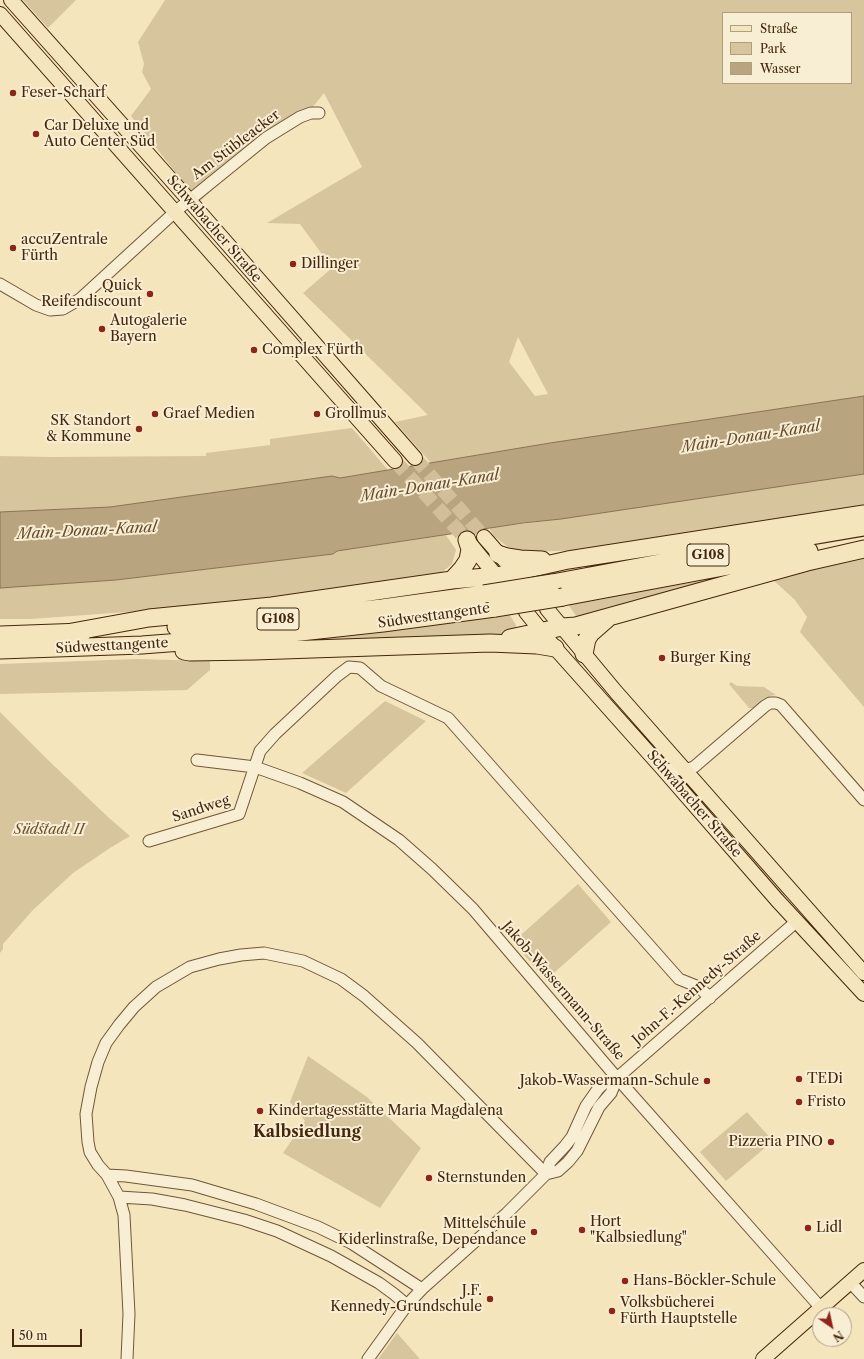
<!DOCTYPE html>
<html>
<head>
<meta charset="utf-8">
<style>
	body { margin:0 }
	#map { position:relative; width:864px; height:1359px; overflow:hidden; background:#f5e5bc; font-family:"Libre Caslon Text",serif }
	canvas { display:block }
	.legend { position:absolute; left:722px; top:12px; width:130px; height:72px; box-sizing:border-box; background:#f8eed3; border:1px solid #b09e83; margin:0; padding:5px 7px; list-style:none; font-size:12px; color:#44270c }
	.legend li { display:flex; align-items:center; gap:8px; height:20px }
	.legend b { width:20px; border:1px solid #b09e83 }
	.north { position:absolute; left:812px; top:1307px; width:40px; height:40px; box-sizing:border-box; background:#f8eed3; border:1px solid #b09e83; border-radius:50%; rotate:146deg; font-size:11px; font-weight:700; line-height:16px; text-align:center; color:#44270c }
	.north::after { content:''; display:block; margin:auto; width:14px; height:18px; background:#8f2418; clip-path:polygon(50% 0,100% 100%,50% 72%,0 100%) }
	.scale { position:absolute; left:12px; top:1329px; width:70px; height:18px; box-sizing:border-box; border:2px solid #44270c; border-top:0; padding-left:5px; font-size:12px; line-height:14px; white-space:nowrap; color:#44270c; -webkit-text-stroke:3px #f8eed3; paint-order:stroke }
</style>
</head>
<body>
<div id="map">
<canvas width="864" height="1359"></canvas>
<ul class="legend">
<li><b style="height:5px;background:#f5e5bc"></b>Straße</li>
<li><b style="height:11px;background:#d7c59e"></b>Park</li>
<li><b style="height:11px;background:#b9a480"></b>Wasser</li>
</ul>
<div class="north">N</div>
<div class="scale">50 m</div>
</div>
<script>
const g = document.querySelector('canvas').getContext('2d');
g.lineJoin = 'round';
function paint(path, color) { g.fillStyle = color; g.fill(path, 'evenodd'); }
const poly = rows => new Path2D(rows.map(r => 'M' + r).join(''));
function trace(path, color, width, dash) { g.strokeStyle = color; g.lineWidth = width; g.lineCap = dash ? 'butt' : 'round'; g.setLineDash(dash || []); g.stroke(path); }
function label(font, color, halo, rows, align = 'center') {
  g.font = font + ' "Libre Caslon Text",serif'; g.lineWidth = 4; g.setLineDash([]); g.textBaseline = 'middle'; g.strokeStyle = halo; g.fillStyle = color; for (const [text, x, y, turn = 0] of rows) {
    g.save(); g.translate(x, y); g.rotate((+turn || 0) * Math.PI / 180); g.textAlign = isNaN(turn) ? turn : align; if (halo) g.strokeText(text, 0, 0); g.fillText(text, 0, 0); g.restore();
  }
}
paint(poly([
	[23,0,76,0,48,28],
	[165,0,864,0,864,396,550,443,431,463,395,422,428,415,303,293,332,268,300,224,267,223,362,167,324,93,304,118,235,169,199,202,131,116,151,89,142,72,144,64,138,42],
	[723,13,851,13,851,83,723,83],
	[518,337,548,394,535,396,509,362],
	[352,428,388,470,340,478,332,476,110,507,0,512,0,456,50,457,206,456,206,453,270,445,270,439],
	[864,474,864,509,583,550,530,552,509,548,494,536,489,528,561,519],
	[446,535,456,550,452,564,441,573,428,577,209,606,31,619,0,619,0,588,116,580,333,554,337,551],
	[864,556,864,707,800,632,807,617,795,600,771,578],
	[701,581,703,583,578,619,568,604],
	[509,614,516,625,515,630,498,636,232,645,316,639,379,633],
	[137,659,210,661,210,670,187,690,0,694,0,664],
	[731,682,737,686,764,687,776,695,770,696,754,708,749,708,729,684],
	[385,701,426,721,346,793,302,773],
	[0,712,49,761,108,817,130,836,110,848,73,873,32,911,3,944,3,949,0,953],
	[673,773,681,775,787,894,782,898],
	[578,884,611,922,546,980,513,942],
	[308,1056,367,1097,421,1148,380,1208,283,1153,305,1121,290,1102],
	[747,1112,773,1141,726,1181,700,1152],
	[397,1333,420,1359,378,1359]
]), '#d7c59e');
const water = poly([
	[864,396,864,474,561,519,523,523,337,551,333,554,116,580,0,588,0,512,110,507,332,476,340,478,550,443,864,396]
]);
paint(water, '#b9a480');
trace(water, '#8a7252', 1);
trace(poly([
	[415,458,484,537],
	[395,461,467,540]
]), '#d2bf99', 14, [14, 7]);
const minor = poly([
	[0,284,36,305,50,310,63,309,80,299,176,211,266,138,300,117,311,113,319,113],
	[197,760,255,767,300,783,343,802,399,840,432,869,473,909,617,1078,821,1308],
	[663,769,685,770,694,767,765,706,770,703,776,703,781,705,864,800],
	[149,841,239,814,260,751,275,734,337,676,349,667,360,668,381,686,448,718,679,979,699,987,710,998],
	[546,1174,558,1171,568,1162,577,1151,599,1107,611,1093,617,1078],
	[107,1175,126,1176,192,1185,256,1204,318,1227,351,1243,422,1289],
	[119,1197,152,1199,185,1205,244,1220,277,1231,331,1256,379,1283,394,1294,407,1305],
	[850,1282,864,1297],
	[127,1359,129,1314,124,1215,119,1197,107,1175,98,1165,90,1152,88,1142,86,1114,91,1087,98,1062,106,1043,119,1025,134,1007,156,987,190,967,219,959,241,955,264,953,303,961,341,979,364,996,417,1043,546,1174],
	[368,1359,407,1305,422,1289,507,1213,546,1174,550,1162,565,1146,572,1137,586,1106,598,1089,603,1084,617,1078,797,921]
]);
const major = poly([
	[11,0,189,200,415,458],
	[0,14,395,461],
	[484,537,505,561],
	[467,540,502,583],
	[547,609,616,692,864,973],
	[526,612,555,648,663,769,777,900,864,994],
	[763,1359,864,1270]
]);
const highway = poly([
	[498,554,507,557,520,559,542,560],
	[452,580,462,569,468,560,470,549,467,540],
	[552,583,735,549,864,527],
	[563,597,809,551],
	[176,627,275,620,382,608,484,594],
	[72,632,149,618,272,606,452,580,497,576,568,560,864,514],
	[0,635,83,632],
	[510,638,562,627,576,626,807,562,864,549],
	[0,650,142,645,273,635,383,623,495,608],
	[184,651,190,652,254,651,490,643,537,645,555,648],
	[584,654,587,639,591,633,607,619]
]);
trace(minor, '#705638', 13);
trace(major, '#44270c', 16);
trace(highway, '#44270c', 19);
trace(minor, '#f8eed3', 11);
trace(major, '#f5e5bc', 14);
trace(highway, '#f5e5bc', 17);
const highwayBridge = poly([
	[484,594,552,583],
	[495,608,563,597]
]);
trace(highwayBridge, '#44270c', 19, []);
trace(highwayBridge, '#f5e5bc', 17);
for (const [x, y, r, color] of [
	[13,93,4,"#8f2418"],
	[36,134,4,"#8f2418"],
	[13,248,4,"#8f2418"],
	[293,264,4,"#8f2418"],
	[150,294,4,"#8f2418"],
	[102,329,4,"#8f2418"],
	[254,350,4,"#8f2418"],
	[155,414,4,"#8f2418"],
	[317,414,4,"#8f2418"],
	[139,429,4,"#8f2418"],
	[662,658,4,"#8f2418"],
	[799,1079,4,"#8f2418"],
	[707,1081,4,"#8f2418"],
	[799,1102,4,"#8f2418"],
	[260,1111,4,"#8f2418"],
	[831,1142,4,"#8f2418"],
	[429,1178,4,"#8f2418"],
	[808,1228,4,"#8f2418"],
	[582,1230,4,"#8f2418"],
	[534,1232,4,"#8f2418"],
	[625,1281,4,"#8f2418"],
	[490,1299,4,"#8f2418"],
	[612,1311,4,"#8f2418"]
]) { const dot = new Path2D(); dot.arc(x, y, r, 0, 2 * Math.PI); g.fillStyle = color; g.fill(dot); trace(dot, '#f8eed3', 1.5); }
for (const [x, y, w] of [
	[708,555,42],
	[278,619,42]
]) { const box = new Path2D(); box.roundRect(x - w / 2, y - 11, w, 22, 3); g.fillStyle = '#f8eed3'; g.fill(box); trace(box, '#44270c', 1); }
label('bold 13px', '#44270c', null, [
	["G108",708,555],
	["G108",278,619]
]);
label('14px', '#44270c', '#f8eed3', [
	["Feser-Scharf",21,93],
	["Car Deluxe und",44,126],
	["Auto Center Süd",44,142],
	["accuZentrale",21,240],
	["Fürth",21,256],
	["Dillinger",301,264],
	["Quick",142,286,"right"],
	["Reifendiscount",142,302,"right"],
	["Autogalerie",110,321],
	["Bayern",110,337],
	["Complex Fürth",262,350],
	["Graef Medien",163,414],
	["Grollmus",325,414],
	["SK Standort",131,421,"right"],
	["& Kommune",131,437,"right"],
	["Burger King",670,658],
	["TEDi",807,1079],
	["Jakob-Wassermann-Schule",699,1081,"right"],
	["Fristo",807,1102],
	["Kindertagesstätte Maria Magdalena",268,1111],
	["Pizzeria PINO",823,1142,"right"],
	["Sternstunden",437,1178],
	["Hort",590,1222],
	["\"Kalbsiedlung\"",590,1238],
	["Mittelschule",526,1224,"right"],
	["Kiderlinstraße, Dependance",526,1240,"right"],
	["Lidl",816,1228],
	["Hans-Böckler-Schule",633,1281],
	["J.F.",482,1291,"right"],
	["Kennedy-Grundschule",482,1307,"right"],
	["Volksbücherei",620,1303],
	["Fürth Hauptstelle",620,1319]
], 'left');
label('14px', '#44270c', '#f8eed3', [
	["Am Stübleacker",236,145,-37],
	["Schwabacher Straße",214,229,49],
	["Südwesttangente",434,616,-8],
	["Südwesttangente",112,646,-3],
	["Schwabacher Straße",694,804,49],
	["Sandweg",201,809,-18],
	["John-F.-Kennedy-Straße",697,988,-41],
	["Jakob-Wassermann-Straße",563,991,49]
]);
label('italic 14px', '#694e30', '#f8eed3', [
	["Südstadt II",49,830]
]);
label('italic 15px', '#674c2f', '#f8eed3', [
	["Main-Donau-Kanal",751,437,-9],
	["Main-Donau-Kanal",430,486,-9],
	["Main-Donau-Kanal",87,531,-3]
]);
label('bold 16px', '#44270c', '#f8eed3', [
	["Kalbsiedlung",307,1132]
]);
</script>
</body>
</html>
